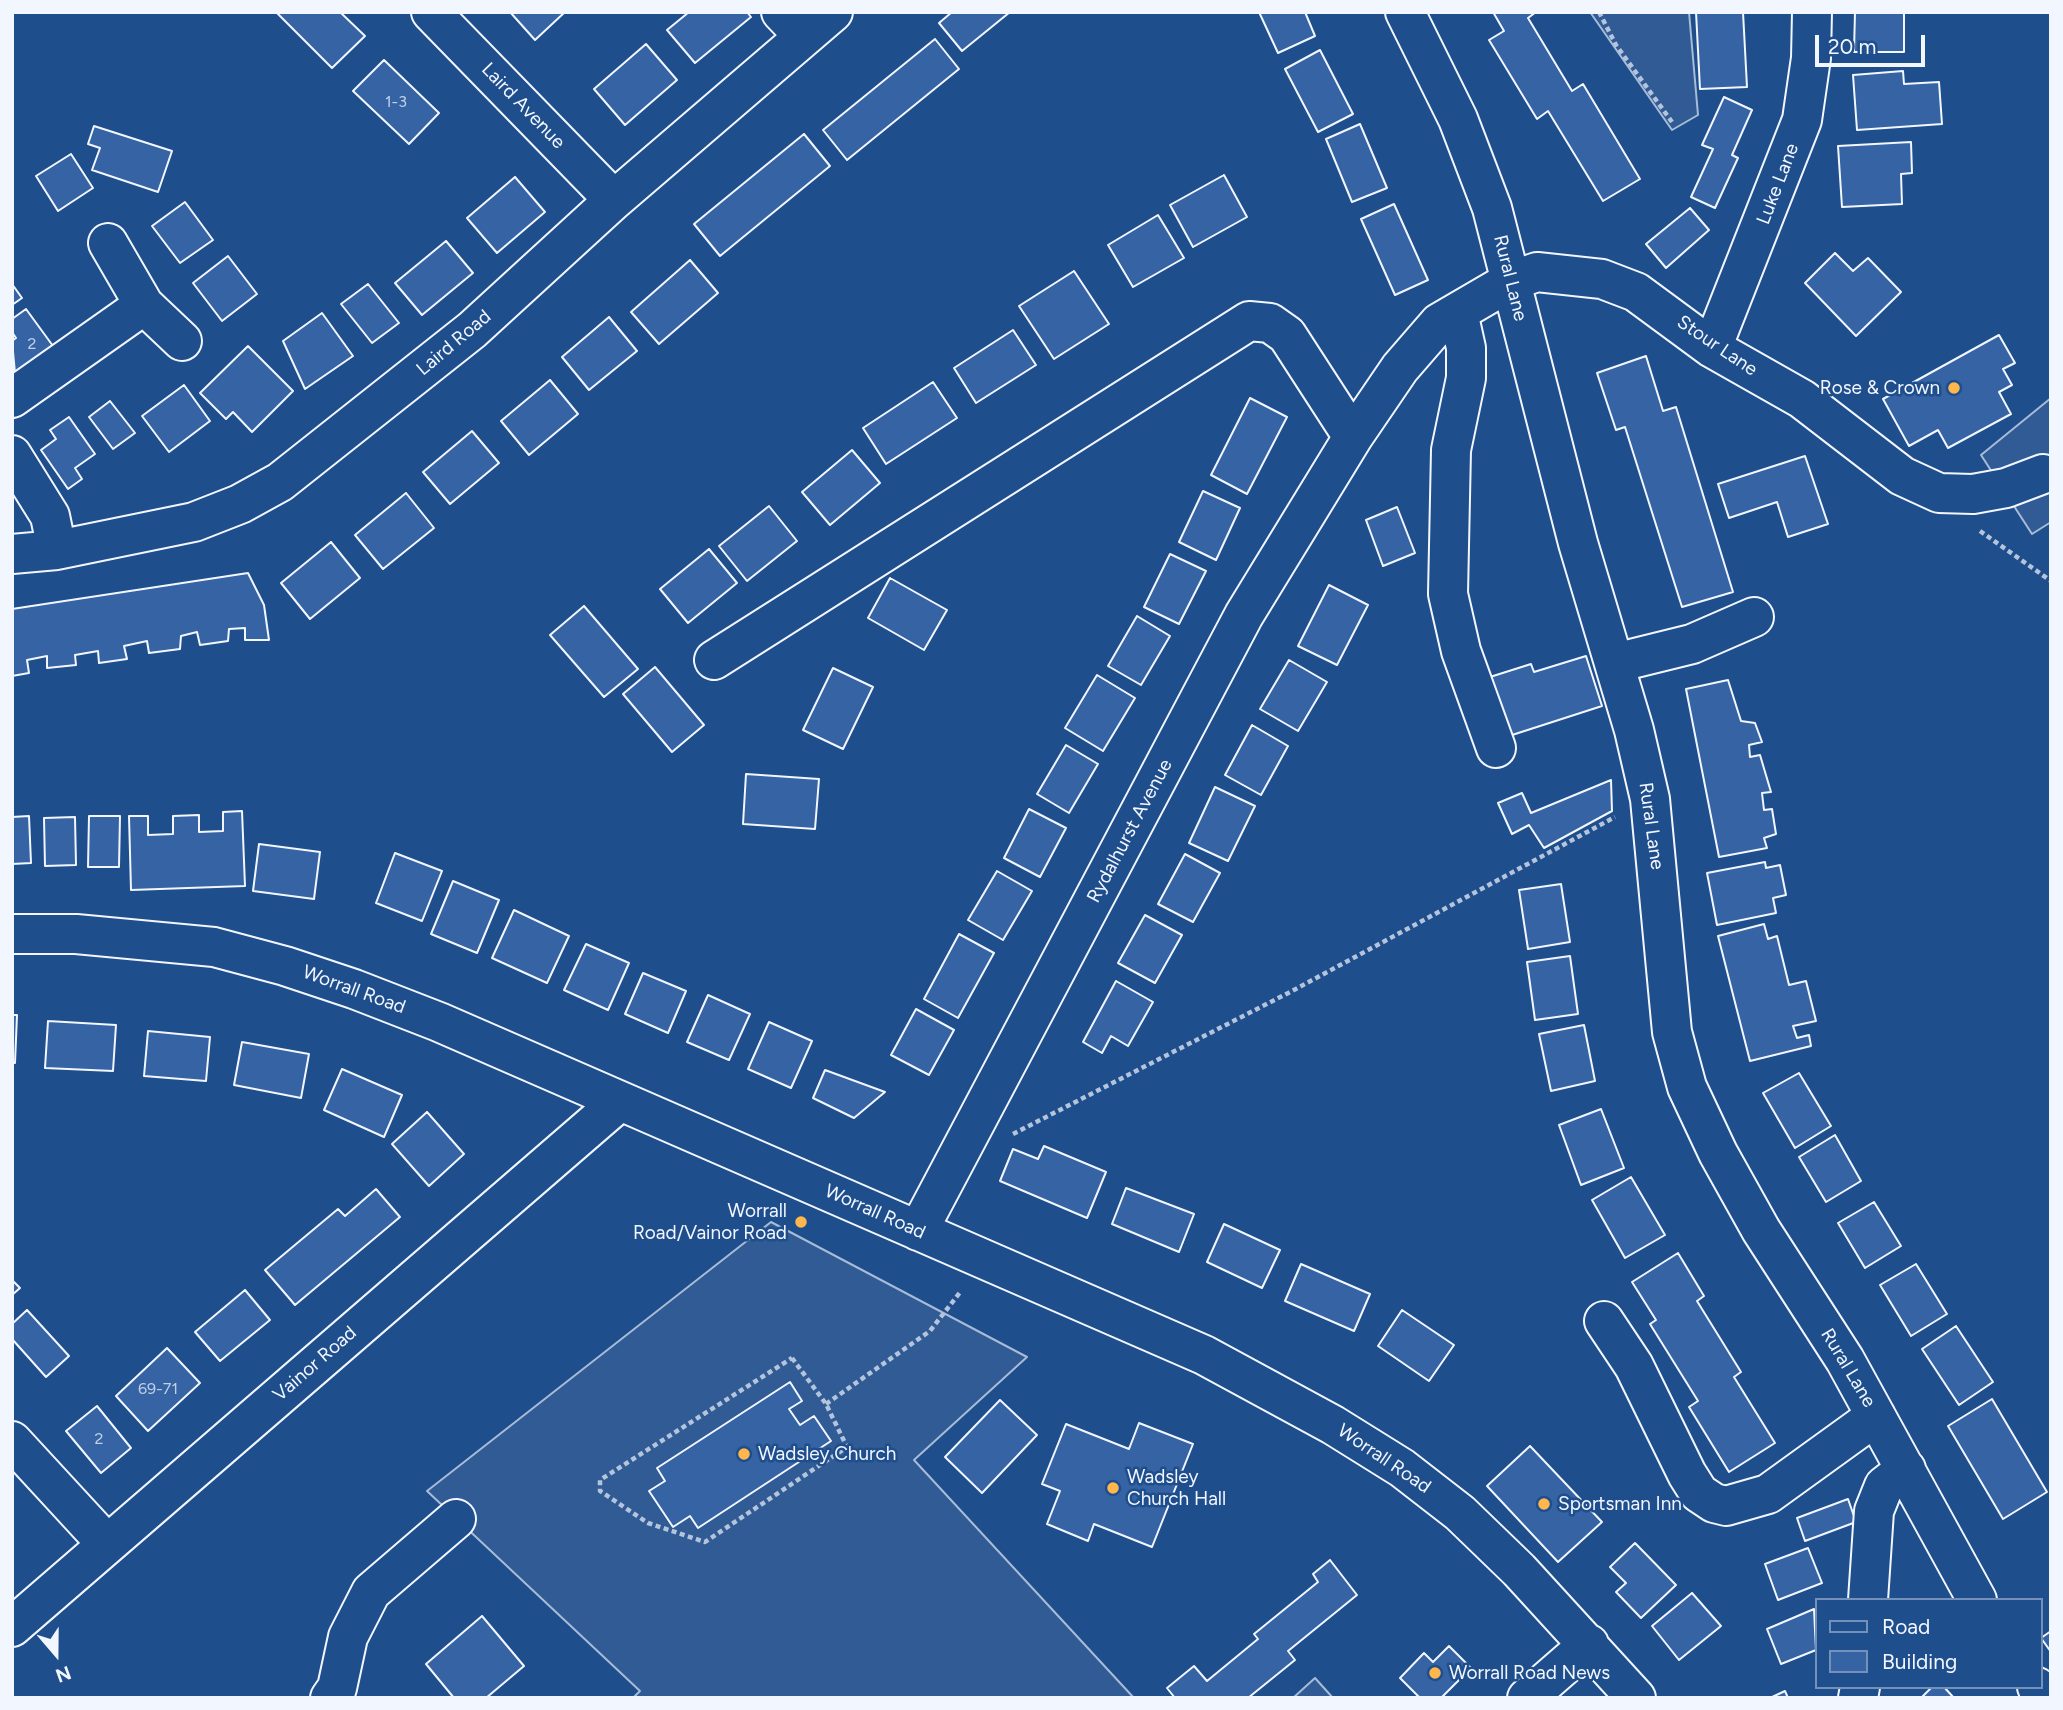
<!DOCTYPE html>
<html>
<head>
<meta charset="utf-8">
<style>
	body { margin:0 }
	#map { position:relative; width:2063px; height:1710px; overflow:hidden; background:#1f4e8c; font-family:Figtree,sans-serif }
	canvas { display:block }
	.frame { position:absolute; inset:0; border:14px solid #f2f6ff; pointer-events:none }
	.legend { position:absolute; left:1815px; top:1598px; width:228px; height:91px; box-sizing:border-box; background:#1f4e8c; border:2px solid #7391ba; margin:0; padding:9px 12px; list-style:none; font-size:21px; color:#f2f6ff }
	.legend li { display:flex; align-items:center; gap:14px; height:35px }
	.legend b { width:35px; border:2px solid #7391ba }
	.north { position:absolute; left:21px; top:1619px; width:70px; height:70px; -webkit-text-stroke:5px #1f4e8c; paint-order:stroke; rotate:160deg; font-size:19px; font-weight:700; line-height:28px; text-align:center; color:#f2f6ff }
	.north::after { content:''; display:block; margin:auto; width:24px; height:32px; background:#f2f6ff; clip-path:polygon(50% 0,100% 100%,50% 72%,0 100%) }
	.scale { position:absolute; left:1815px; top:35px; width:110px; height:32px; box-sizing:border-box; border:4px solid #f2f6ff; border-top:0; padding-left:9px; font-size:21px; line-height:24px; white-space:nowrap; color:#f2f6ff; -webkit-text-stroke:5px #1f4e8c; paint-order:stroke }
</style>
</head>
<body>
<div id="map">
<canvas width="2063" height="1710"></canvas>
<div class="frame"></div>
<ul class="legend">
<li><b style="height:9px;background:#1f4e8c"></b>Road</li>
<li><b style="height:19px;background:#3563a3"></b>Building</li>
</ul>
<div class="north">N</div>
<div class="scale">20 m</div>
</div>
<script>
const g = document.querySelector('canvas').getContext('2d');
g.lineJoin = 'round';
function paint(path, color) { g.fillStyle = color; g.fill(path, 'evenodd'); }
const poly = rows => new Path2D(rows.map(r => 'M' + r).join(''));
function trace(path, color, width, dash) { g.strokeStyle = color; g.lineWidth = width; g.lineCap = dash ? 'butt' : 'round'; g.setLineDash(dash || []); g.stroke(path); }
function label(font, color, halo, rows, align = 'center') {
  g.font = font + ' Figtree,sans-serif'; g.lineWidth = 5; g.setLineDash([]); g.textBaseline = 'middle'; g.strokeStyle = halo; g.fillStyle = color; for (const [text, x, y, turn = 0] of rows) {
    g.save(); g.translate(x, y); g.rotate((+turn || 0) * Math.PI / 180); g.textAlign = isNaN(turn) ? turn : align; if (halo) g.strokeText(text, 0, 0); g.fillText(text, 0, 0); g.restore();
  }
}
const built = poly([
	[1590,12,1689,12,1698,115,1672,130,1590,12],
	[2051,398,2051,522,2032,534,1981,455,2051,398],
	[771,1222,1027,1357,914,1460,1134,1698,633,1698,640,1691,427,1491,771,1222],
	[1315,1678,1333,1698,1293,1698,1315,1678]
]);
paint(built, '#305b95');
trace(built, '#a8bbd7', 2);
const building = poly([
	[276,12,340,12,365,36,332,68,276,12],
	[510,12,565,12,535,40,510,12],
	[689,12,747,12,751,17,695,63,667,30,689,12],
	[952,12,1010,12,962,51,939,23,952,12],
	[1259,12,1305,12,1315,36,1278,53,1259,12],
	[1493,12,1536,12,1528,18,1572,91,1583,84,1640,179,1603,201,1548,111,1537,119,1489,40,1504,31,1493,12],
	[1696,12,1743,12,1747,87,1700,89,1696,12],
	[1855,12,1904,12,1904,52,1854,52,1855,12],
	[935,39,959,69,847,160,823,130,935,39],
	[646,44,677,80,625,125,594,89,646,44],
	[1320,50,1353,114,1318,132,1285,69,1320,50],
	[384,60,439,113,409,144,353,91,384,60],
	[1903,71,1904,84,1939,82,1942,124,1857,130,1853,75,1903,71],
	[1724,97,1752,110,1732,155,1738,158,1715,208,1691,197,1713,149,1702,145,1724,97],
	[1360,124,1387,188,1352,202,1326,139,1360,124],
	[94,126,172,151,158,192,92,170,100,148,88,144,94,126],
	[804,134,830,166,720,256,694,224,804,134],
	[1911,142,1912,173,1901,174,1902,204,1842,207,1838,146,1911,142],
	[71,154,93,188,58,211,36,176,71,154],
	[1224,175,1247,217,1193,247,1170,205,1224,175],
	[515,177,545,212,497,253,467,218,515,177],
	[185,202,213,240,180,263,152,226,185,202],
	[1394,204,1428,280,1395,295,1361,219,1394,204],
	[1690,208,1709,230,1666,268,1646,244,1690,208],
	[1158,215,1184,258,1133,287,1108,245,1158,215],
	[446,241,473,273,422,315,395,283,446,241],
	[1835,253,1853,271,1868,258,1901,292,1856,336,1805,283,1835,253],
	[228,256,257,294,222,321,193,283,228,256],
	[690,260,718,293,659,344,631,312,690,260],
	[1074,271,1109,324,1054,359,1019,306,1074,271],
	[12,284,22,298,12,305,12,284],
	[368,284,399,323,372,343,341,304,368,284],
	[26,309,53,346,15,373,12,341,16,338,12,332,12,319,26,309],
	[322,313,353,356,305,389,283,341,322,313],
	[609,317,637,351,589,390,562,357,609,317],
	[1013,330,1036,365,976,403,954,368,1013,330],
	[1999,335,2015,363,2003,369,2012,385,1999,392,2011,414,1948,448,1938,430,1909,446,1883,399,1999,335],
	[248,346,293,391,252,432,233,412,226,419,200,393,248,346],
	[1646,356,1663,411,1676,407,1733,592,1682,607,1625,427,1616,430,1597,373,1646,356],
	[550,380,578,414,529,455,501,421,550,380],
	[933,382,957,418,886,464,863,428,933,382],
	[184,385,210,421,169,452,142,416,184,385],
	[1250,398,1287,417,1247,494,1211,475,1250,398],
	[110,401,135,433,113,449,89,417,110,401],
	[69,417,95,454,75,468,82,479,68,489,41,450,56,439,50,430,69,417],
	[472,431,499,463,450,504,423,472,472,431],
	[852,450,880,483,830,525,802,492,852,450],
	[1805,456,1828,524,1788,537,1777,502,1729,518,1718,484,1805,456],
	[1203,491,1240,508,1216,560,1179,542,1203,491],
	[406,493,434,528,383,569,355,535,406,493],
	[769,506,797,541,747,581,719,546,769,506],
	[1397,507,1415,553,1383,566,1366,520,1397,507],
	[331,542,360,578,310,619,281,583,331,542],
	[709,549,737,583,688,623,660,589,709,549],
	[1170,554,1206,571,1179,624,1144,607,1170,554],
	[248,573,264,605,269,640,245,640,245,628,229,629,228,641,200,645,197,632,181,636,180,649,149,653,147,641,124,646,127,659,99,663,98,651,75,655,76,665,47,668,47,656,27,660,29,673,12,676,12,609,248,573],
	[890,578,947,610,924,650,868,618,890,578],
	[1329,585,1368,605,1337,665,1298,646,1329,585],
	[584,606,638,669,604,697,550,635,584,606],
	[1137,616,1170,636,1141,685,1108,666,1137,616],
	[1586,656,1602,706,1509,736,1490,677,1531,664,1534,672,1586,656],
	[1289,660,1327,682,1298,731,1260,709,1289,660],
	[655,667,704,725,672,752,623,694,655,667],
	[833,668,873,687,843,749,803,730,833,668],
	[1097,675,1135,698,1103,751,1065,728,1097,675],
	[1728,680,1741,721,1755,723,1762,742,1749,745,1750,757,1760,755,1771,792,1762,793,1764,810,1772,809,1776,834,1764,838,1767,848,1719,857,1686,689,1728,680],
	[1252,725,1288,746,1261,795,1225,775,1252,725],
	[1066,745,1098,764,1069,813,1037,794,1066,745],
	[746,774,819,779,815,829,743,824,746,774],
	[1611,780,1612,811,1544,848,1529,825,1512,834,1498,803,1522,793,1531,813,1611,780],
	[1215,787,1255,806,1228,861,1189,843,1215,787],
	[1029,809,1066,828,1040,877,1004,858,1029,809],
	[242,811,245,886,131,890,129,816,148,816,148,835,173,834,173,816,199,815,199,832,223,831,223,812,242,811],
	[29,816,31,863,12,864,12,817,29,816],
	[89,816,120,816,119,867,88,867,89,816],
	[75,817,76,865,45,866,44,818,75,817],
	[259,844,320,852,314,899,253,891,259,844],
	[395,853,442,871,422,921,376,903,395,853],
	[1185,854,1220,873,1193,922,1158,904,1185,854],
	[1765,862,1766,868,1780,865,1786,895,1773,898,1776,913,1717,925,1707,873,1765,862],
	[997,871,1032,891,1003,940,968,920,997,871],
	[453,881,499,900,477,953,431,934,453,881],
	[1561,884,1570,942,1528,949,1519,890,1561,884],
	[514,910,569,936,547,983,492,958,514,910],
	[1145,915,1182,935,1155,983,1118,963,1145,915],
	[1764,924,1768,939,1777,936,1789,985,1806,981,1816,1021,1793,1026,1797,1038,1809,1035,1811,1046,1750,1061,1718,936,1764,924],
	[959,934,994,953,958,1018,924,999,959,934],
	[586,944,629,963,608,1010,564,990,586,944],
	[1570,956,1578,1014,1535,1020,1527,962,1570,956],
	[643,973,686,991,668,1033,625,1014,643,973],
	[1116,981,1153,1002,1128,1046,1111,1036,1102,1053,1083,1042,1116,981],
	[708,995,750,1014,729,1060,687,1042,708,995],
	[916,1009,954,1030,929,1075,891,1055,916,1009],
	[12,1015,17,1015,15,1063,12,1063,12,1015],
	[48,1021,116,1025,113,1071,45,1068,48,1021],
	[769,1022,812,1041,791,1088,748,1069,769,1022],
	[1584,1025,1595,1081,1551,1091,1539,1034,1584,1025],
	[148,1031,210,1037,206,1081,144,1076,148,1031],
	[242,1042,309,1054,301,1098,234,1085,242,1042],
	[342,1069,402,1095,384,1137,324,1110,342,1069],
	[825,1070,885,1092,854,1118,813,1098,825,1070],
	[1799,1073,1831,1126,1795,1148,1763,1093,1799,1073],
	[1601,1109,1624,1168,1581,1185,1559,1125,1601,1109],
	[427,1112,464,1154,429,1186,392,1144,427,1112],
	[1835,1135,1861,1181,1826,1202,1799,1157,1835,1135],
	[1044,1146,1106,1172,1087,1218,1000,1181,1013,1149,1038,1159,1044,1146],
	[1631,1177,1665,1235,1625,1258,1592,1200,1631,1177],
	[1126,1188,1194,1214,1179,1252,1112,1224,1126,1188],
	[376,1189,400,1217,295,1305,265,1270,338,1209,345,1216,376,1189],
	[1874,1202,1901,1246,1865,1268,1838,1223,1874,1202],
	[1224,1224,1280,1250,1262,1288,1207,1262,1224,1224],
	[1678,1253,1704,1296,1697,1301,1741,1372,1734,1377,1775,1443,1729,1472,1689,1407,1698,1401,1650,1324,1656,1320,1632,1282,1678,1253],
	[1301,1264,1370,1294,1354,1331,1285,1301,1301,1264],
	[1916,1264,1947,1314,1911,1336,1880,1285,1916,1264],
	[12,1280,20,1288,12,1295,12,1280],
	[245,1290,270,1320,220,1361,195,1332,245,1290],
	[27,1310,69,1356,46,1377,12,1339,12,1324,27,1310],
	[1402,1310,1454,1345,1429,1381,1378,1346,1402,1310],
	[1956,1326,1993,1382,1959,1405,1922,1349,1956,1326],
	[167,1348,200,1383,148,1431,116,1396,167,1348],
	[790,1382,802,1401,789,1409,800,1425,814,1416,831,1441,698,1528,690,1516,673,1527,649,1491,665,1481,657,1468,790,1382],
	[1992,1399,2047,1492,2003,1519,1948,1426,1992,1399],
	[1000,1400,1037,1435,982,1493,945,1457,1000,1400],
	[97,1406,131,1448,101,1473,66,1431,97,1406],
	[1139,1423,1193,1444,1152,1547,1094,1524,1088,1541,1047,1524,1060,1491,1042,1484,1066,1424,1129,1449,1139,1423],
	[1530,1446,1602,1522,1558,1562,1487,1486,1530,1446],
	[1848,1499,1856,1522,1805,1541,1797,1518,1848,1499],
	[1635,1543,1676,1585,1641,1618,1616,1592,1626,1583,1610,1567,1635,1543],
	[1808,1548,1822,1583,1778,1600,1765,1564,1808,1548],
	[1330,1560,1357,1595,1288,1651,1295,1660,1248,1698,1175,1698,1167,1688,1194,1666,1207,1681,1258,1639,1254,1634,1318,1582,1313,1574,1330,1560],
	[1692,1593,1721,1626,1679,1660,1652,1626,1692,1593],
	[1814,1609,1816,1650,1781,1664,1767,1629,1814,1609],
	[482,1616,524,1666,486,1698,454,1698,426,1664,482,1616],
	[2051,1631,2051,1652,2041,1638,2051,1631],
	[1449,1646,1471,1668,1441,1698,1420,1698,1400,1678,1424,1653,1433,1662,1449,1646],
	[1932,1687,1944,1687,1954,1698,1921,1698,1932,1687],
	[1785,1691,1788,1698,1770,1698,1785,1691]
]);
paint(building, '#3563a3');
trace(building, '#f2f6ff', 2);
const minor = poly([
	[431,12,614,200],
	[781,12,804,36],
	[1405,12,1458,119,1492,208,1578,543,1634,730,1650,799,1672,1032,1687,1087,1718,1153,1761,1230,1845,1360,1977,1600],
	[108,243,144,305,182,341],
	[1458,312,1466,348,1466,378,1451,450,1448,594,1461,651,1496,748],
	[1712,348,1802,120,1811,58,1812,12],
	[12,398,144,305],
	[12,455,50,516,57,550],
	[12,554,57,550,194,522,240,504,280,482,472,330,614,200,833,12],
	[714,660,1249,321,1270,323,1287,335,1353,437],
	[1615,663,1692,644,1754,617],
	[12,934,76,934,214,947,285,966,354,989,439,1022,1204,1355,1333,1425,1402,1468,1460,1513,1519,1570,1636,1698],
	[918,1231,1244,615,1353,437,1400,368,1439,323,1511,281,1537,272,1602,279,1636,292,1712,348,1802,399,1902,476,1939,493,1973,494,2006,488,2043,474],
	[1604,1321,1634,1366,1687,1474,1699,1493,1714,1503,1726,1506,1768,1494,1876,1416],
	[12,1441,106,1543],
	[1868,1600,1874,1511,1884,1486,1906,1469],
	[12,1627,619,1102],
	[2037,1687,2046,1698],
	[330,1698,337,1688,348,1637,371,1592,456,1519],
	[1527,1698,1589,1644],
	[1858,1698,1860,1687]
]);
trace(minor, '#f2f6ff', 42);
trace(poly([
	[1599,12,1616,45,1672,122],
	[1980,531,2051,581],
	[1013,1134,1292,991,1615,817],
	[792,1358,826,1404,847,1447,705,1542,648,1523,600,1491,600,1480,792,1358],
	[826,1404,930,1331,961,1291]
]), '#b3c4dc', 4.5, [5, 3.5]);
trace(minor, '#1f4e8c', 38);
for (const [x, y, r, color] of [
	[1954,388,7,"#ffb74d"],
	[801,1222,7,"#ffb74d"],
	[744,1454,7,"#ffb74d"],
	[1113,1488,7,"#ffb74d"],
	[1544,1504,7,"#ffb74d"],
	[1435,1673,7,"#ffb74d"]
]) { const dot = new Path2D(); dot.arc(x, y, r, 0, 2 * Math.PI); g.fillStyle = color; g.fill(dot); trace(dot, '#1f4e8c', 2.5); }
label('16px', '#c3d1e8', null, [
	["1-3",396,102],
	["2",32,344],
	["69-71",158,1389],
	["2",99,1439]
]);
label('19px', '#f2f6ff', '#1f4e8c', [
	["Laird Avenue",523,106,46],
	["Luke Lane",1778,184,-69],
	["Rural Lane",1510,278,76],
	["Laird Road",454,343,-40],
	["Stour Lane",1717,346,34],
	["Rural Lane",1651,826,82],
	["Rydalhurst Avenue",1130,831,-62],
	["Worrall Road",354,990,20],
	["Worrall Road",875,1212,24],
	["Vainor Road",315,1364,-41],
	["Rural Lane",1848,1368,59],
	["Worrall Road",1384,1459,34]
]);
label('19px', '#f2f6ff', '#1f4e8c', [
	["Rose & Crown",1940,388,"right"],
	["Worrall",787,1211,"right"],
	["Road/Vainor Road",787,1233,"right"],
	["Wadsley Church",758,1454],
	["Wadsley",1127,1477],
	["Church Hall",1127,1499],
	["Sportsman Inn",1558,1504],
	["Worrall Road News",1449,1673]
], 'left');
</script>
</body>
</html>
